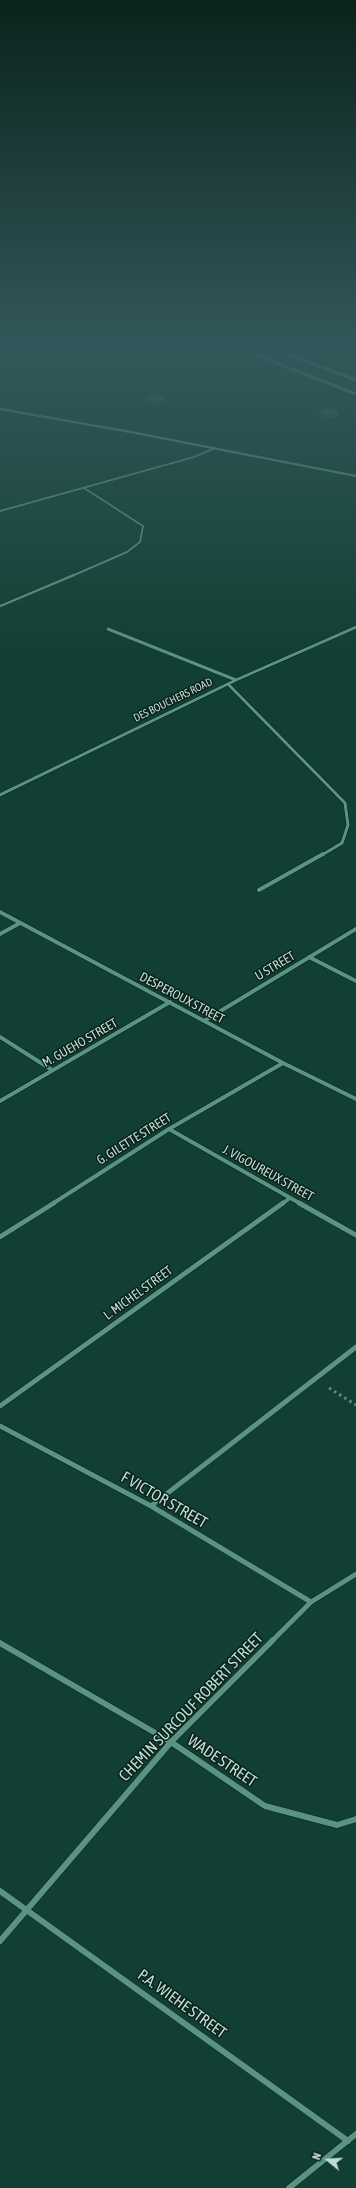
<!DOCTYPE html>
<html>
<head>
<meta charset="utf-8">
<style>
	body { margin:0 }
	#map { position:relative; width:356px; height:2188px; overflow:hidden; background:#123f33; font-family:"Asap Condensed",sans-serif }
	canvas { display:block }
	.north { position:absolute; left:308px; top:2140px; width:40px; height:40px; -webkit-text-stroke:3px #0a221c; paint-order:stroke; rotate:288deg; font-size:11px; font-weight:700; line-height:16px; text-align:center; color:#c0ddd3 }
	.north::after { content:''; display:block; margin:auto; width:14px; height:18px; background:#c0ddd3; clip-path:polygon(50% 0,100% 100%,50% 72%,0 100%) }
</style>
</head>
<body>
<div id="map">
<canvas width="356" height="2188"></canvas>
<div class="north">N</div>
</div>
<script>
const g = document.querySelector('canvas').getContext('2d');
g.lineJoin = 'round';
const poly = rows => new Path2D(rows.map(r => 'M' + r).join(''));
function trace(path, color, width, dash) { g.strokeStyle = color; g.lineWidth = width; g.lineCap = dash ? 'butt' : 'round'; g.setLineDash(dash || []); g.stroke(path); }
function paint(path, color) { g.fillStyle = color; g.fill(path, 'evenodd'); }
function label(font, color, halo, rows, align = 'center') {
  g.font = font + ' "Asap Condensed",sans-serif'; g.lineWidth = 3; g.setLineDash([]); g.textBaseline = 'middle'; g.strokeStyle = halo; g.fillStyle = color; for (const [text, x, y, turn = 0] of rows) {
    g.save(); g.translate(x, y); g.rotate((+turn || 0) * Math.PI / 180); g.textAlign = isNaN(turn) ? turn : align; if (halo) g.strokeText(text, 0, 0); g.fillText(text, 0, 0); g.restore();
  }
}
const serviceFar1 = poly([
	[0,511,194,457,215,448],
	[72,576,127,552,140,542,143,526,84,488]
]);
const service = poly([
	[0,606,74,575]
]);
const minorFar4 = poly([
	[96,352,113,362],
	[0,409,136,433,356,476]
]);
const minorFar3 = poly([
	[108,629,236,680],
	[228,684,345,803,348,825,342,843,322,855],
	[0,795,236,680,356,627]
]);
const minorFar2 = poly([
	[259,890,323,854],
	[0,912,283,1063,356,1099],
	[0,934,20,923],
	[309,957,356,981],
	[204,1021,356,929],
	[0,1037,52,1070],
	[0,1101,170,1002],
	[169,1129,301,1204],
	[52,1204,169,1129,283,1063],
	[282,1204,290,1198]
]);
const minorFar1 = poly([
	[299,1203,356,1235],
	[0,1237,54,1203],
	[0,1406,283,1203],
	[0,1426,151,1506,311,1602],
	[151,1506,356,1347],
	[272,1641,311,1602,356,1574]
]);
const minor = poly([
	[0,1643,171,1742,265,1806,337,1825,356,1819],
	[0,1891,348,2141],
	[0,1941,171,1742,273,1640],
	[289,2188,356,2134]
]);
const trunk = poly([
	[244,352,253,352,356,392,356,396,244,352],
	[277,352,286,352,356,378,356,382,277,352]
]);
trace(serviceFar1, '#04231b', 2.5);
trace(service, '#04231b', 3.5);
trace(minorFar4, '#04231b', 3);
trace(minorFar3, '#04231b', 4);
trace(minorFar2, '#04231b', 5);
trace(minorFar1, '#04231b', 6);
trace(minor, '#04231b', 7);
trace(trunk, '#04231b', 1);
trace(poly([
	[329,1388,356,1405]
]), '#63897e', 3, [2.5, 3.5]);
trace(serviceFar1, '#5a9382', 2);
trace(service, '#5a9382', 2.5);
trace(minorFar4, '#5a9382', 2.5);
trace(minorFar3, '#5a9382', 3);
trace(minorFar2, '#5a9382', 4);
trace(minorFar1, '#5a9382', 5);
trace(minor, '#5a9382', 6);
paint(trunk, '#52b096');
paint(poly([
	[145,396,166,404,156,406,145,400],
	[320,409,339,414,339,418,323,419,319,414]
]), '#1e5f37');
paint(poly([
	[166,400,166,404,156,406,156,402]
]), '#184d2d');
const building = poly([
	[155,394,166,400,156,402,145,396,155,394],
	[320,409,336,409,339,414,323,415,320,409]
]);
paint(building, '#236e40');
trace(building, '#184d2d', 1);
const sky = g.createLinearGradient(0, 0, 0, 659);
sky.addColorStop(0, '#0a231c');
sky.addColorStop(0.53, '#33585b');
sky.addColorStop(1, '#33585b00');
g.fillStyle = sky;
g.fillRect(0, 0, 356, 659);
label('11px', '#c0ddd3', '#0a221c', [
	["DES BOUCHERS ROAD",173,700,-26]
]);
label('13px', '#c0ddd3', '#0a221c', [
	["U STREET",275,966,-31],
	["DESPEROUX STREET",182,998,28],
	["M. GUEHO STREET",80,1043,-30],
	["G. GILETTE STREET",134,1139,-32],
	["J. VIGOUREUX STREET",268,1173,29],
	["L. MICHEL STREET",138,1293,-36]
]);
label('16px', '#c0ddd3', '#0a221c', [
	["F VICTOR STREET",164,1500,30],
	["CHEMIN SURCOUF ROBERT STREET",191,1707,-46],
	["WADE STREET",222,1761,34],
	["P.A. WIEHE STREET",182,2004,36]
]);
</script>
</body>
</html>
